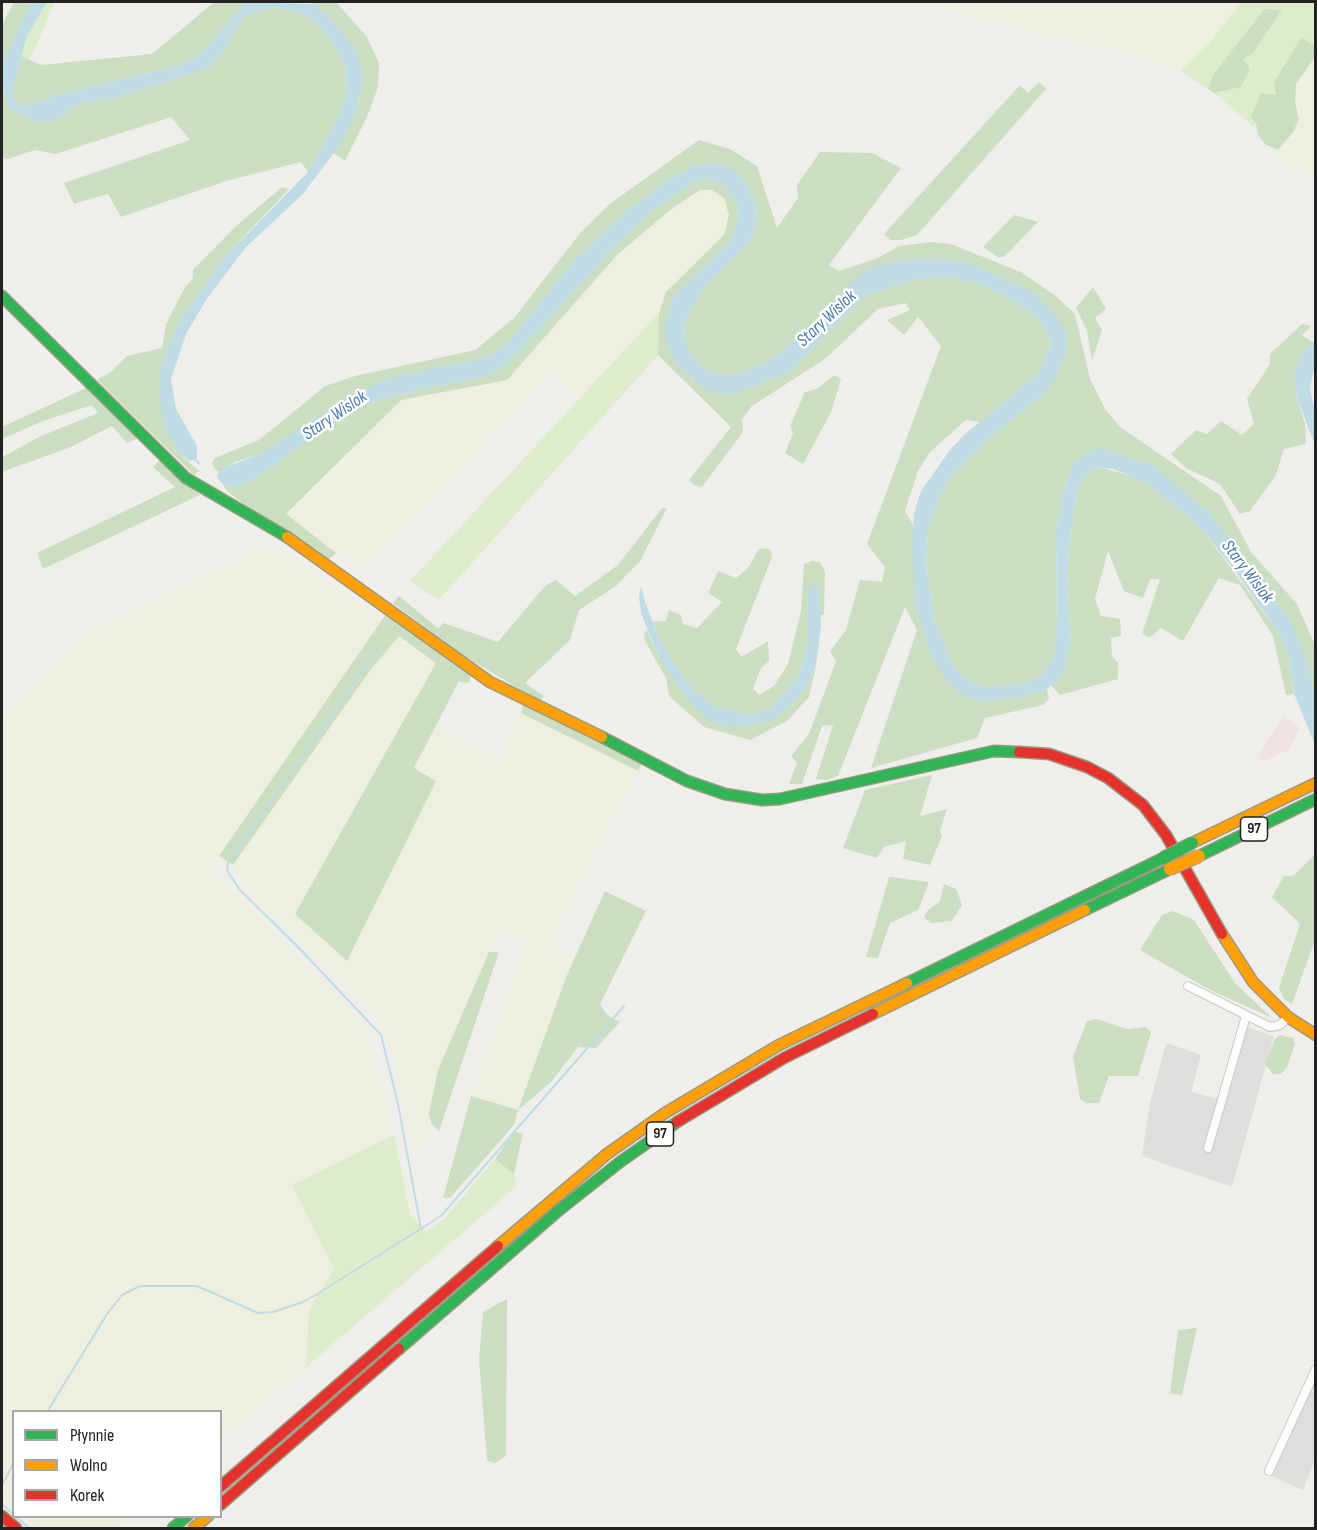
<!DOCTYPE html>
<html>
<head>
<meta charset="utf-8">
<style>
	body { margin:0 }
	#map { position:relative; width:1317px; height:1530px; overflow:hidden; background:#f0eeeb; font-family:"Sofia Sans Condensed",sans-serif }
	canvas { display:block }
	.frame { position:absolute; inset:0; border:3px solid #222; pointer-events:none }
	.legend { position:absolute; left:12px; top:1410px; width:210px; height:108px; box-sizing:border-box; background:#fff; border:2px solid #a7a7a7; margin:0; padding:8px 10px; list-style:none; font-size:18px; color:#222 }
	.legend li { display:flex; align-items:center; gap:12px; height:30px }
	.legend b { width:30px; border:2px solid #a7a7a7 }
</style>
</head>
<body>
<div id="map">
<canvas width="1317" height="1530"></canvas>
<div class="frame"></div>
<ul class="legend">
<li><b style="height:8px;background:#30b455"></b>Płynnie</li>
<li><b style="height:8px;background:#ff9f0a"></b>Wolno</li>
<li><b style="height:8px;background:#e5322d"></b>Korek</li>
</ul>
</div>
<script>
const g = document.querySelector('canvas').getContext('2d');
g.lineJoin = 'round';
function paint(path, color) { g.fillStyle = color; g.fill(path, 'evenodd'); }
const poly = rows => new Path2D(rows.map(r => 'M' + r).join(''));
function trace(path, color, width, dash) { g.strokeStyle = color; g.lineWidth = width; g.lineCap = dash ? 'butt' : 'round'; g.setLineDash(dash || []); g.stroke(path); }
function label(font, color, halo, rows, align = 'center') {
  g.font = font + ' "Sofia Sans Condensed",sans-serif'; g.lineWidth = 5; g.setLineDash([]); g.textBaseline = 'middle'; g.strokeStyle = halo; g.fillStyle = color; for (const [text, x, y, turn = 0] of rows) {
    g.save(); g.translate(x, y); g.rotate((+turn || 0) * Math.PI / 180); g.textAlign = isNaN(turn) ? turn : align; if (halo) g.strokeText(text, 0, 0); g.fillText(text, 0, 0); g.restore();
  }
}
paint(poly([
	[1246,1027,1274,1036,1232,1187,1142,1156,1150,1103,1166,1043,1201,1055,1191,1092,1224,1100],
	[1315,1374,1315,1460,1303,1490,1271,1476]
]), '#dfdedc');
paint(poly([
	[1284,715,1300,728,1289,750,1264,761,1258,756]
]), '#f1e3e1');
paint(poly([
	[930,2,1242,2,1210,42,1180,71,1129,53,943,10,930,4],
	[1315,57,1315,177,1274,157,1285,138,1293,132,1299,119,1295,102,1296,84],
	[700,190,712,190,724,198,729,215,724,235,667,290,659,313,581,398,551,370,363,571,286,514,401,400,488,385,525,361,617,255,670,210],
	[265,548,294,558,382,620,210,870,240,895,348,1009,366,1033,394,1135,292,1185,334,1269,309,1310,306,1367,221,1439,220,1412,14,1412,13,1509,2,1500,2,718,70,650,109,622],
	[399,636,436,664,295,913,436,781,414,769,435,728,501,761,521,713,638,771,549,946,575,957,518,1110,471,1096,526,939,497,933,438,1070,429,1113,431,1123,424,1145,412,1142,393,1057,380,1021,264,906,234,872,233,865,369,672],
	[23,1517,127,1517,112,1528,36,1528]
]), '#efefdf');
paint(poly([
	[47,2,55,2,30,59,21,56,27,36],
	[1242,2,1315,2,1315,47,1303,38,1276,95,1256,124,1252,125,1214,93,1223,92,1243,59,1253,53,1281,10,1264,9,1213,75,1208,89,1180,71,1210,42],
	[659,313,658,355,439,600,410,581],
	[394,1135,410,1215,426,1232,444,1219,495,1159,514,1174,517,1186,306,1367,309,1310,334,1269,292,1185]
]), '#ddeccb');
paint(poly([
	[14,2,31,2,2,76,2,25],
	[214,2,246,2,200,55,178,66,56,95,26,106,16,103,12,91,21,56,41,65,152,54],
	[309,2,336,2,367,37,379,63,378,87,367,117,345,161,334,153,357,110,363,79,315,4],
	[276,7,307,16,326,33,345,65,347,91,341,112,308,172,301,162,226,181,121,217,108,194,74,204,64,183,190,140,171,117,56,154,35,150,8,159,2,158,2,86,9,107,62,116,75,105,116,98,204,69,219,57,246,15],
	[1264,9,1282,10,1253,53,1243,59,1250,69,1241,87,1214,93,1208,89,1213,75],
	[1302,37,1315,47,1315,57,1296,84,1295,102,1299,119,1293,132,1278,150,1266,145,1258,135,1256,124,1251,117,1261,93,1276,95,1274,82],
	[1039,82,1046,89,917,235,901,240,890,240,884,234,1020,85,1028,93],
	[699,140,730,149,757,166,777,228,798,198,797,185,820,152,872,153,901,168,829,265,839,271,878,258,899,246,931,242,951,244,1021,272,1056,296,1075,314,1090,379,1105,409,1120,427,1221,496,1251,552,1297,604,1315,645,1315,695,1305,655,1154,466,1073,462,1062,498,1056,530,1057,630,1054,655,1045,672,1035,679,1018,684,984,688,966,679,954,667,935,621,926,564,928,532,939,497,954,473,992,435,1040,397,1066,330,945,259,827,307,810,328,775,356,743,373,723,376,706,370,694,360,685,340,684,323,704,288,749,242,757,224,756,203,743,179,736,171,708,163,696,165,664,182,632,207,575,259,505,346,485,358,444,367,291,436,260,454,235,462,219,472,214,468,212,463,215,458,259,440,325,386,355,376,475,350,514,318,581,232,611,203],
	[705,179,720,183,737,202,738,219,732,239,672,298,691,379,789,372,865,296,911,280,940,276,982,285,1018,303,1036,317,1046,328,1051,345,1039,373,980,422,966,420,930,452,918,471,905,511,913,525,915,602,947,683,1025,696,1047,689,1049,698,1043,705,985,718,977,738,871,768,917,630,905,607,838,776,827,780,816,779,833,725,822,726,802,784,789,784,797,763,791,756,809,734,836,661,830,651,846,630,860,580,882,582,885,567,867,544,941,346,918,317,904,335,887,320,910,310,905,303,878,309,825,359,752,406,742,419,743,432,702,487,695,486,689,480,731,427,658,355,659,313,666,292,724,235,729,215,724,198,712,190,700,190,670,210,617,255,507,380,401,400,286,514,336,553,329,559,256,514,226,490,223,484,235,487,250,482,333,422,362,406,387,397,488,376,501,368,546,323,611,250,652,211,688,185],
	[282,187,289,189,224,258,181,318,161,370,180,454,199,471,194,475,97,380,111,372,127,356,162,348,166,324,185,287,193,278,193,270,236,226],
	[1014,215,1038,222,1004,257,998,257,983,247],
	[1093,287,1106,309,1095,318,1102,330,1092,361,1087,331,1076,308],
	[1302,324,1311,326,1302,335,1314,343,1297,365,1295,377,1297,398,1305,424,1306,444,1284,449,1276,475,1250,511,1240,514,1220,484,1186,468,1171,454,1196,430,1207,434,1221,421,1242,435,1254,424,1247,399,1270,364,1270,354],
	[834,375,841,379,831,412,803,464,785,453,793,433,790,426,805,392,817,389],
	[86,388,139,438,127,443,112,426,71,447,2,472,2,457,41,436,98,413,92,405,43,421,2,439,2,427],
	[160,460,200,495,43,569,37,553,175,487,153,467],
	[1098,467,1132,476,1155,490,1201,528,1277,630,1289,656,1294,693,1306,724,1294,694,1286,695,1273,636,1240,585,1219,578,1183,641,1161,628,1150,638,1142,634,1160,579,1150,579,1143,598,1124,591,1108,551,1095,599,1101,616,1120,619,1121,636,1111,638,1112,656,1118,663,1118,679,1060,695,1051,685,1059,678,1071,641,1067,590,1069,545,1077,493,1082,479,1090,471],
	[662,508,667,508,640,561,616,586,579,610,570,640,525,683,544,696,540,701,459,653,393,603,399,596,438,628,444,623,498,642,545,586,556,580,575,596,618,565],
	[766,548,771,550,772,557,736,649,741,657,768,641,769,661,761,668,753,688,759,695,774,686,788,664,801,611,804,564,812,561,820,562,825,572,824,614,820,616,819,589,808,592,808,642,799,676,773,706,760,713,747,715,716,708,689,685,660,641,653,622,666,621,669,610,681,615,683,624,697,628,722,602,708,593,718,571,736,578,748,568,759,549],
	[386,614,470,674,470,681,466,683,459,681,414,768,436,781,347,961,295,914,436,663,399,636,369,672,233,865,219,856],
	[647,630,659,658,703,715,740,727,804,691,816,665,809,697,787,721,750,740,704,727,669,696,666,678,645,641,644,633],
	[523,705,642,764,638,771,521,713],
	[932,775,920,816,947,809,940,831,942,836,930,865,903,859,906,841,884,847,877,858,843,848,865,790],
	[1315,854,1315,940,1292,1004,1284,999,1279,988,1300,924,1272,897,1284,876,1293,876],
	[889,877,929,882,918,910,890,923,878,958,866,957],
	[944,884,956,889,962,905,952,921,931,923,924,918,927,911,940,901],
	[605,891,646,911,600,1004,607,1015,620,1022,596,1048,578,1047,551,1082,518,1110,514,1125,450,1198,443,1198,471,1096,518,1110,567,975],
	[1173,911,1194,920,1235,983,1272,1018,1212,991,1140,950,1162,915],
	[489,952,499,952,439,1131,431,1123,429,1113,438,1070],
	[1096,1019,1128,1029,1146,1027,1151,1033,1138,1076,1109,1076,1099,1103,1086,1103,1080,1099,1073,1057,1087,1021],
	[1280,1035,1293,1038,1295,1044,1287,1067,1281,1074,1273,1074,1265,1064,1275,1039],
	[514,1132,523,1133,514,1174,495,1159],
	[507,1299,506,1456,495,1463,487,1461,479,1359,483,1312],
	[1197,1328,1182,1395,1170,1393,1178,1330]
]), '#cbdec1');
paint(poly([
	[31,2,47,2,27,36,12,91,16,103,26,106,56,95,178,66,200,55,246,2,315,4,343,32,359,57,363,79,357,110,340,145,302,195,246,247,206,300,186,334,171,379,176,409,197,446,197,459,190,461,180,454,165,429,160,399,161,370,171,340,181,318,224,258,308,172,341,112,347,91,345,65,326,33,307,16,276,7,246,15,219,57,205,69,116,98,75,105,62,116,48,122,33,120,9,107,2,86,3,63],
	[708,163,722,164,736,171,743,179,756,203,757,224,749,242,704,288,684,323,685,340,694,360,706,370,723,376,743,373,775,356,810,328,857,276,875,266,912,259,945,259,972,264,1032,292,1053,312,1066,330,1066,351,1055,380,1040,397,992,435,954,473,939,497,928,532,926,564,935,621,954,667,966,679,985,688,1018,684,1035,679,1045,672,1054,655,1057,630,1056,530,1062,498,1073,462,1099,448,1154,466,1208,511,1250,565,1291,622,1305,655,1315,695,1315,745,1294,693,1289,656,1277,630,1235,571,1201,528,1155,490,1132,476,1112,469,1098,467,1090,471,1082,479,1077,493,1069,545,1067,590,1071,641,1065,668,1059,678,1047,689,1025,696,981,702,959,693,947,683,931,654,915,602,912,545,914,513,921,491,950,450,965,434,1039,373,1051,345,1046,328,1036,317,1018,303,982,285,940,276,911,280,865,296,789,372,739,392,724,394,706,391,676,364,666,342,665,324,672,298,732,239,738,219,737,202,720,183,705,179,688,185,652,211,611,250,546,323,501,368,488,376,387,397,362,406,333,422,250,482,235,487,223,484,219,480,217,475,221,469,260,454,336,405,388,378,485,358,505,346,575,259,632,207,664,182,696,165],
	[1315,341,1315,364,1310,389,1315,411,1315,445,1297,398,1295,377,1297,365,1308,347],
	[811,584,819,589,821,626,816,665,804,691,785,711,770,721,740,727,719,725,703,715,686,696,659,658,641,613,639,597,641,586,645,602,660,641,689,685,716,708,747,715,760,713,773,706,799,676,808,642,808,592]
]), '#bfdbe3');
trace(poly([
	[193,458,200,464],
	[379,647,228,863,227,870,239,889,299,948,381,1035,398,1104,421,1229],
	[47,1412,107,1314,122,1295,140,1286,197,1286,258,1313,273,1312,303,1302,319,1293,441,1216,624,1006],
	[2,1485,14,1463],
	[2,1504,14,1515],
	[15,1516,29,1528],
	[2,1526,5,1528]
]), '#bfdbe3', 2);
const street = poly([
	[1188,986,1270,1027,1280,1025,1288,1017],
	[1208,1148,1246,1016],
	[1269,1471,1316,1369]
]);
const fast = poly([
	[2,296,186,478,287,537],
	[602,737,687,781,725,794,762,800,780,799,994,751,1019,752],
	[1199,856,1316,799],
	[1085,910,1170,869],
	[907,983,1163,858],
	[399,1349,558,1211,620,1162,677,1122],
	[173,1528,187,1516]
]);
const slow = poly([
	[287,537,490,682,602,737],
	[1192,843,1316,783],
	[1222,934,1253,982,1288,1017,1316,1035],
	[873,1014,1085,910],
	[498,1246,607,1154,665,1113,779,1045,907,983],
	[194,1528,208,1516]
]);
const jam = poly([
	[1019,752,1049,754,1087,767,1108,778,1143,805,1166,835,1222,934],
	[677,1122,784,1058,873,1014],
	[220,1487,498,1246],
	[220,1505,399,1349],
	[2,1516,16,1528]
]);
trace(street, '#c9c8c7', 10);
trace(fast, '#999a82', 13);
trace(slow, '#999a82', 13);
trace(jam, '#999a82', 13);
trace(street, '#fdfcfc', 8);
trace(fast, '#30b455', 10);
trace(slow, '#ff9f0a', 10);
trace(jam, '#e5322d', 10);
const fastBridge = poly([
	[1163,858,1192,843]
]);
const slowBridge = poly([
	[1170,869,1199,856]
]);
trace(fastBridge, '#a79c86', 14, []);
trace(slowBridge, '#a79c86', 14, []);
trace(fastBridge, '#30b455', 12);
trace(slowBridge, '#ff9f0a', 12);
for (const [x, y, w] of [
	[1254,829,27],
	[660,1134,27]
]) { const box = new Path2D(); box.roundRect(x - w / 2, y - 12, w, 24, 4.5); g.fillStyle = '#fff'; g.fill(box); trace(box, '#222', 1.5); }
label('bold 15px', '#222', null, [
	["97",1254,829],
	["97",660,1134]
]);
label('italic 18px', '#4a7aab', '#fff', [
	["Stary Wislok",827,319,-43],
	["Stary Wislok",335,416,-34],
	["Stary Wislok",1247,572,53]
]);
</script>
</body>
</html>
